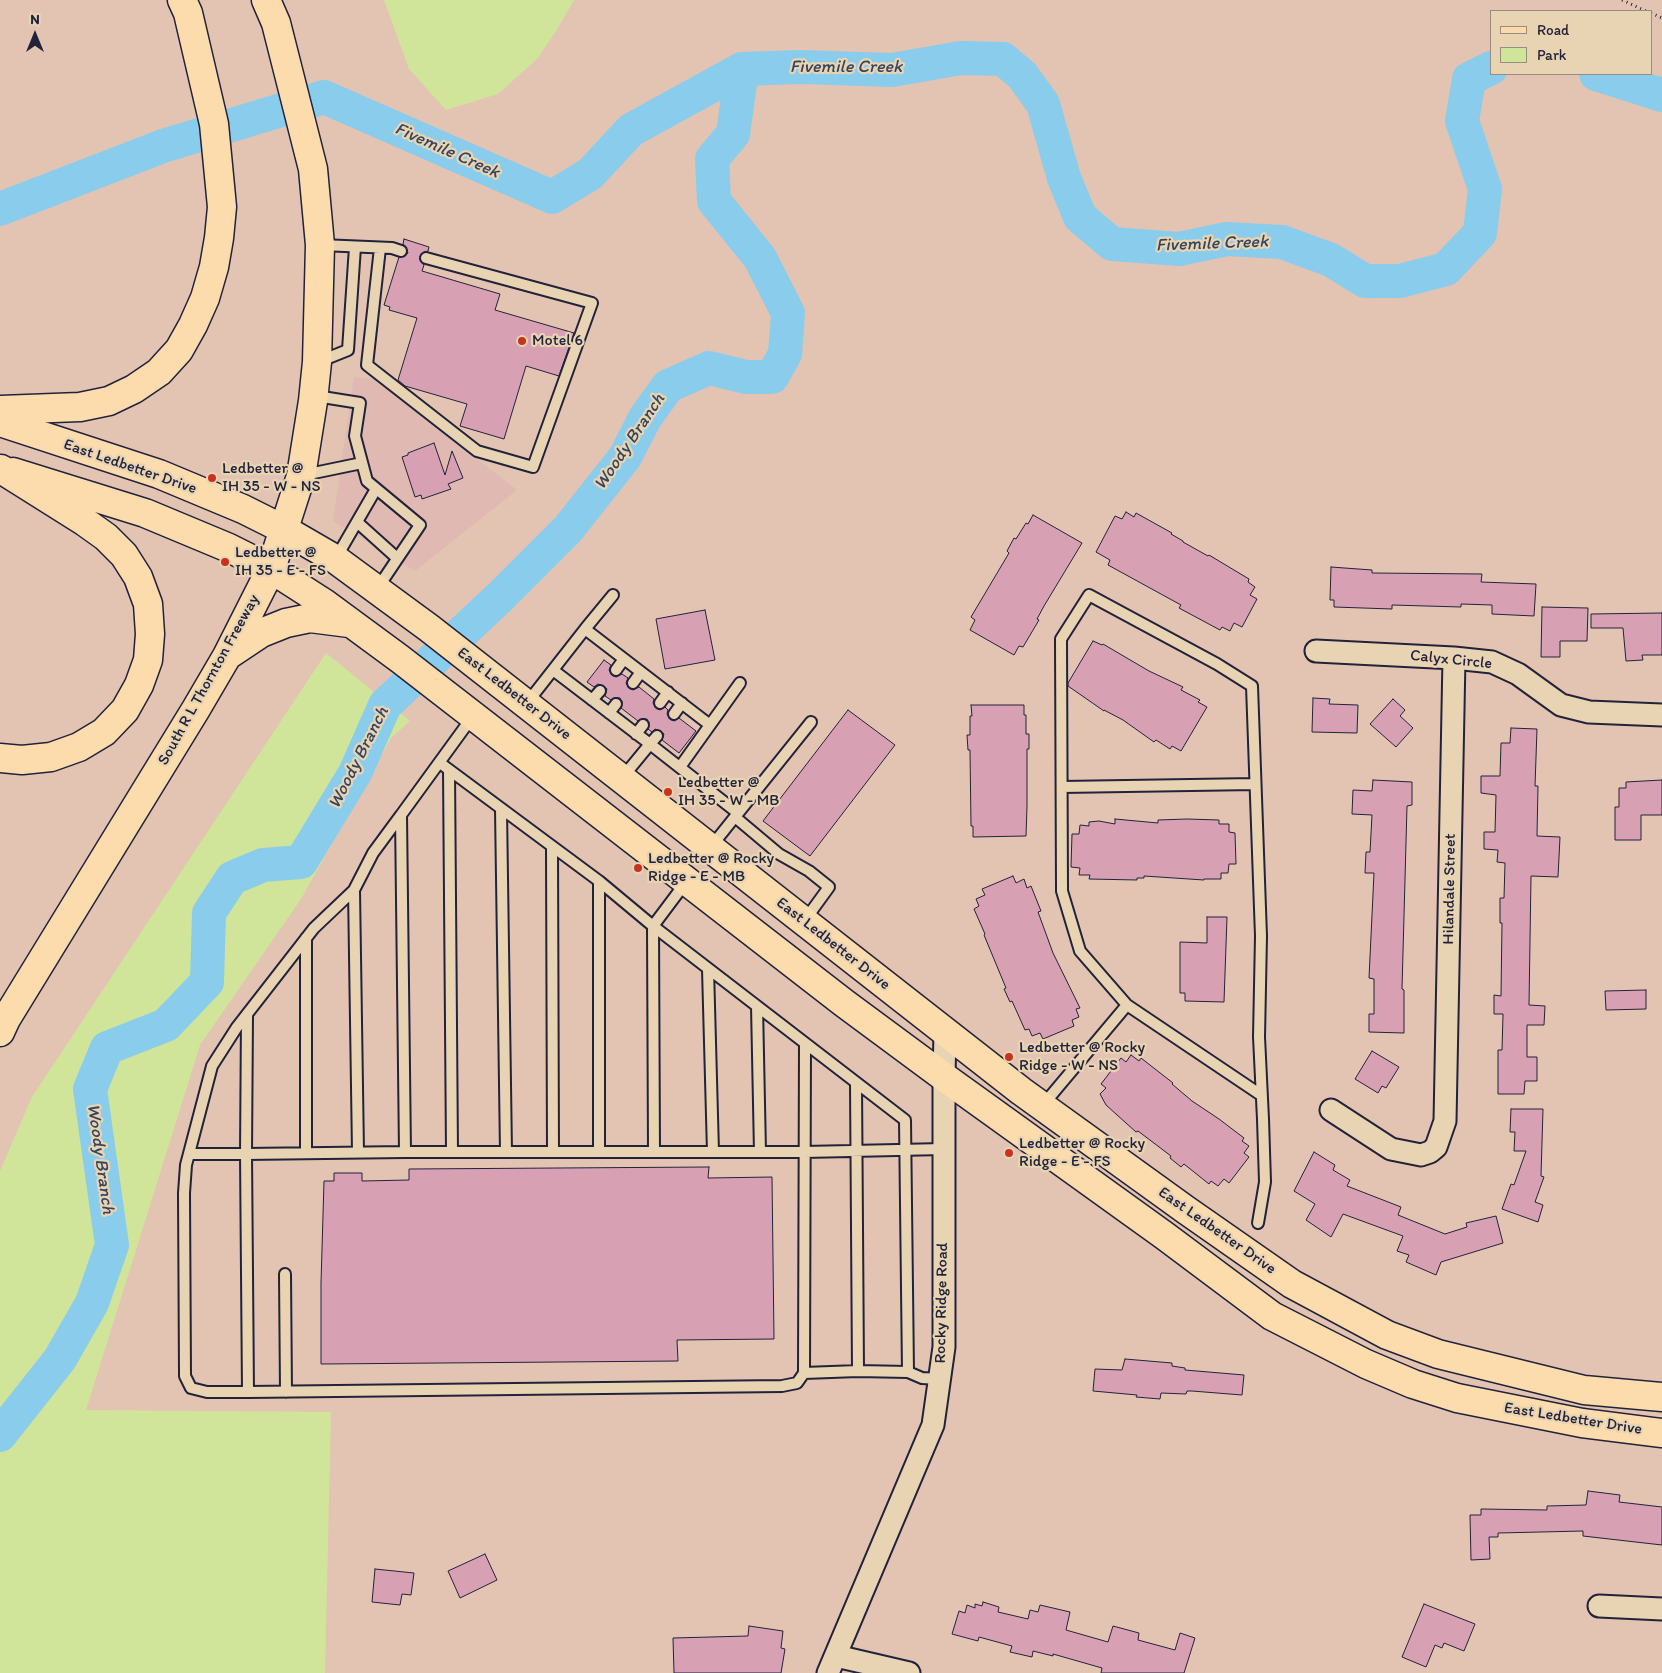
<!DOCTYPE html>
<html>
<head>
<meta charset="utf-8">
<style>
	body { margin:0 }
	#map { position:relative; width:1662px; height:1673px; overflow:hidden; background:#e3c4b2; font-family:Itim,sans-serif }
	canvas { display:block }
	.legend { position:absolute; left:1490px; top:10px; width:162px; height:65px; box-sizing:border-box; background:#e8d4b2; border:1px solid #998d82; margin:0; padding:6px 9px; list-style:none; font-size:15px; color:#22223b }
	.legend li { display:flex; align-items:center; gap:10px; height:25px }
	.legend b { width:25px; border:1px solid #998d82 }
	.north { position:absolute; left:10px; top:10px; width:50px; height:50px; -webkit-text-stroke:4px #e8d4b2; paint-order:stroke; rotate:0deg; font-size:14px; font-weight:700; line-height:20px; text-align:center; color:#22223b }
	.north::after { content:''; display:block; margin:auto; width:18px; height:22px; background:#22223b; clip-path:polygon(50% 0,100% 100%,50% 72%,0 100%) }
</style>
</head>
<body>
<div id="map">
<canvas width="1662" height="1673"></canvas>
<ul class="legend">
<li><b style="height:6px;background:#fcdcac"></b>Road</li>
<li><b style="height:14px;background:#d0e59a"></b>Park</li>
</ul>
<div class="north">N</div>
</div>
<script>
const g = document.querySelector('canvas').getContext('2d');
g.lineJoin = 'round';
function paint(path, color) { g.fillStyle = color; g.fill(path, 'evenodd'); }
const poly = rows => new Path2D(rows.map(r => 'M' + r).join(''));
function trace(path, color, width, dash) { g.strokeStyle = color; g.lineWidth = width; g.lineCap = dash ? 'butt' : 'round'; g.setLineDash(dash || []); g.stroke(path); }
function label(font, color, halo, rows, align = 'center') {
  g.font = font + ' Itim,sans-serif'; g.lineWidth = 4.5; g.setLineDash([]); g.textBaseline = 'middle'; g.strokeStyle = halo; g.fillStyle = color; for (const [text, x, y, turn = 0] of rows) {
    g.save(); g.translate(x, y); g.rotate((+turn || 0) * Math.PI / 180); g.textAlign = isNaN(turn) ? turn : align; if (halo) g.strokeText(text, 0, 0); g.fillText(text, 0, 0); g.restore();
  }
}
paint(poly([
	[354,377,374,379,517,490,415,571,333,521]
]), '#e0b9b2');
paint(poly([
	[384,0,574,0,556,31,538,58,498,94,446,110,409,69],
	[326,653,410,721,391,738,301,899,200,1045,86,1410,331,1412,325,1673,0,1673,0,1171,32,1097]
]), '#d0e59a');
trace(poly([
	[1596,74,1662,95],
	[0,209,163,146,324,97,552,197,590,174,631,130,742,69,801,67,892,70,961,58,1003,59,1022,75,1043,104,1064,178,1080,217,1112,244,1179,249,1227,239,1282,242,1331,260,1365,281,1400,281,1446,269,1480,233,1485,189,1462,121,1469,79,1491,68],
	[0,1435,60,1359,92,1303,112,1245,90,1089,107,1048,166,1025,207,982,209,913,232,878,263,865,301,862,355,773,385,705,502,595,568,529,625,457,645,418,668,386,709,368,746,377,772,377,785,354,788,313,760,258,714,201,712,159,733,134,742,69]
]), '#8acceb', 34);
const building = poly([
	[404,239,429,247,428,251,424,252,420,256,420,260,424,265,422,271,500,294,495,310,574,333,559,376,526,366,504,439,460,426,467,404,405,386,398,380,417,318,389,310,390,307,384,305,399,257,405,256,408,253,406,247,403,244,404,239],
	[434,443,445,475,452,451,463,478,448,484,451,489,422,499,421,495,415,497,402,457,408,455,408,453,434,443],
	[1126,512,1134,517,1136,513,1172,533,1171,534,1183,541,1183,542,1208,556,1209,555,1249,579,1248,582,1255,587,1250,595,1257,599,1242,627,1234,623,1230,631,1222,627,1220,630,1179,608,1181,605,1108,565,1110,560,1096,552,1115,516,1122,519,1126,512],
	[1033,515,1082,543,1044,606,1037,619,1039,620,1023,647,1019,646,1014,655,970,630,975,620,971,617,1009,553,1007,551,1014,538,1016,539,1026,523,1028,524,1033,515],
	[1331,567,1372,570,1372,573,1482,574,1481,582,1536,584,1534,616,1492,614,1492,605,1461,604,1461,607,1392,605,1392,609,1334,607,1334,600,1330,600,1331,567],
	[1542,607,1588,608,1587,641,1560,641,1560,657,1541,657,1542,607],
	[705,610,715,660,665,669,656,619,705,610],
	[1662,613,1662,655,1642,655,1643,660,1626,661,1623,628,1591,628,1591,614,1662,613],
	[1093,641,1102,645,1103,644,1149,671,1183,687,1181,690,1200,700,1198,702,1207,707,1181,751,1172,746,1170,749,1156,740,1154,742,1123,720,1104,710,1104,711,1068,686,1068,683,1093,641],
	[604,660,611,665,609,670,612,675,616,677,622,674,628,678,626,683,629,688,633,690,639,687,654,699,653,703,656,708,660,710,665,707,668,710,667,714,670,719,674,721,679,718,696,731,679,753,662,740,664,734,661,731,655,729,652,732,648,729,649,723,647,719,641,719,638,721,621,708,622,702,620,698,614,698,611,700,605,696,607,689,604,686,598,684,594,687,587,682,604,660],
	[1313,698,1330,699,1329,704,1358,705,1357,733,1312,732,1313,698],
	[1393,699,1405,710,1400,716,1413,728,1396,747,1370,724,1393,699],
	[971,705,1024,705,1024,715,1026,715,1026,734,1029,734,1029,749,1027,749,1027,806,1026,836,973,837,973,826,971,826,970,750,968,750,967,735,970,735,970,716,972,716,971,705],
	[848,710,895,745,810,856,763,821,848,710],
	[1511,728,1537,729,1535,786,1538,786,1537,836,1560,837,1558,877,1531,876,1529,1005,1545,1006,1544,1025,1527,1025,1527,1057,1537,1057,1537,1081,1525,1081,1524,1094,1498,1094,1498,1050,1502,1050,1503,1014,1494,1014,1494,995,1501,996,1502,923,1500,923,1500,898,1504,898,1505,863,1497,862,1498,850,1484,849,1484,832,1495,832,1496,795,1481,793,1481,776,1500,776,1501,743,1510,743,1511,728],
	[1373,780,1412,782,1412,805,1407,806,1402,989,1404,990,1404,1033,1369,1032,1369,1014,1374,1014,1374,979,1369,978,1374,873,1365,873,1366,852,1370,852,1372,815,1352,814,1353,790,1372,791,1373,780],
	[1662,780,1662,815,1641,815,1641,840,1615,840,1615,807,1619,807,1619,788,1626,788,1626,782,1662,780],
	[1115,819,1158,823,1158,820,1187,819,1219,820,1219,824,1229,824,1229,832,1235,833,1236,864,1229,864,1228,873,1221,873,1221,879,1204,879,1204,880,1144,876,1144,878,1137,878,1137,880,1089,879,1090,875,1079,875,1080,868,1071,867,1072,834,1079,834,1080,825,1089,826,1089,822,1099,821,1115,824,1115,819],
	[1013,876,1016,883,1024,879,1027,888,1031,886,1041,911,1038,912,1053,953,1080,1008,1076,1009,1079,1017,1072,1020,1074,1026,1043,1039,1040,1033,1032,1036,1029,1029,1025,1030,1012,1001,1010,1002,1004,989,1006,988,984,935,985,934,974,909,979,906,976,899,985,895,982,889,1013,876],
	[1207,917,1227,917,1224,1002,1185,1001,1185,993,1180,993,1180,942,1207,943,1207,917],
	[1646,990,1646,1009,1606,1010,1605,991,1646,990],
	[1372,1051,1399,1067,1386,1088,1382,1086,1378,1093,1355,1079,1372,1051],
	[1131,1055,1139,1061,1141,1058,1173,1083,1172,1084,1192,1101,1219,1119,1244,1138,1242,1141,1249,1146,1244,1153,1249,1157,1229,1183,1224,1179,1218,1186,1211,1181,1209,1184,1184,1164,1181,1167,1170,1158,1171,1156,1138,1131,1136,1132,1106,1105,1100,1094,1106,1088,1101,1084,1121,1058,1126,1062,1131,1055],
	[1511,1109,1543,1109,1541,1176,1544,1177,1535,1202,1543,1205,1538,1222,1502,1209,1511,1184,1514,1185,1526,1151,1514,1151,1515,1132,1510,1132,1511,1109],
	[1314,1152,1335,1165,1333,1170,1350,1180,1347,1186,1401,1207,1398,1215,1445,1234,1467,1227,1466,1223,1496,1216,1503,1243,1441,1262,1436,1275,1406,1262,1409,1255,1397,1251,1403,1236,1343,1214,1331,1237,1306,1220,1315,1204,1294,1191,1314,1152],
	[709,1167,708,1178,772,1177,774,1339,677,1340,678,1361,321,1364,321,1283,324,1181,334,1181,334,1173,362,1173,362,1181,409,1180,409,1169,709,1167],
	[1125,1359,1172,1363,1172,1366,1185,1368,1185,1370,1244,1375,1242,1395,1192,1391,1187,1391,1186,1394,1161,1393,1160,1399,1136,1397,1137,1395,1093,1391,1095,1369,1122,1370,1125,1359],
	[1588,1491,1620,1495,1619,1502,1662,1507,1662,1545,1583,1536,1583,1531,1498,1533,1498,1537,1489,1537,1490,1559,1471,1560,1470,1515,1481,1515,1481,1509,1547,1510,1547,1506,1586,1505,1588,1491],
	[485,1554,497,1580,460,1598,448,1571,485,1554],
	[375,1569,414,1573,411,1595,402,1594,400,1605,372,1602,375,1569],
	[983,1602,999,1607,998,1612,1028,1619,1030,1610,1038,1612,1040,1605,1070,1612,1066,1630,1108,1642,1113,1626,1139,1633,1138,1640,1175,1650,1180,1633,1195,1638,1184,1673,1101,1673,1102,1668,1053,1654,1053,1656,1033,1651,1032,1657,1010,1652,1012,1646,979,1637,978,1641,952,1634,959,1611,965,1613,967,1605,975,1608,975,1604,982,1606,983,1602],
	[1424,1604,1475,1624,1464,1651,1444,1643,1442,1648,1435,1645,1426,1667,1402,1657,1424,1604],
	[749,1626,783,1631,781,1648,785,1649,781,1673,674,1673,673,1638,748,1636,749,1626]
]);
paint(building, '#d8a0b3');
trace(building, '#22223b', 1);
const lane = poly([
	[321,245,392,248,401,251],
	[380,248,367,365,477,451,533,467,592,303,426,258],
	[318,362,348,350,355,247],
	[316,396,360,403,355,436,367,481,420,525,377,589],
	[304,475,362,463],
	[357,522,397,558],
	[336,558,376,489],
	[613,595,585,629,710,725],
	[553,670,650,744,622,778],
	[616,670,624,659],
	[633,683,641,672],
	[592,700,600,691],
	[527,703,585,629],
	[660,703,668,692],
	[609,713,616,704],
	[674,714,682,703],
	[473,716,401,815,405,1152,804,1152,944,1149],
	[636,734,643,725],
	[657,736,650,744,738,813,710,848],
	[440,763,599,881,653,926,905,1120,908,1372],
	[680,767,740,683],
	[449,770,452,1152],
	[1062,787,1255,784],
	[501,809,506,1152],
	[738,813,811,722],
	[735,817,779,854,809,871,829,887,805,920],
	[552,847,553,1152],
	[599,881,599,1152],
	[354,890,358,1152],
	[708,969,713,1152],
	[757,1006,760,1152],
	[856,1083,858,1371,908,1372,922,1378,939,1379],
	[1043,1105,1127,1005],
	[306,1152,306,938],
	[405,1152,246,1154,248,1392,782,1386,797,1383,804,1373,858,1371],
	[654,1152,653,926,686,882],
	[189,1154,246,1154,247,1015],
	[1258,1223,1265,1182,1263,1119,1259,1037,1261,936,1252,686,1217,664,1089,595,1061,639,1062,891,1080,951,1127,1005,1261,1095],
	[285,1274,286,1392],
	[804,1373,805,1043],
	[248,1392,207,1392,191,1388,185,1376,184,1193,186,1165,212,1066,237,1027,314,928,354,890,373,853,401,815]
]);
const street = poly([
	[1316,651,1454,658,1492,662,1518,674,1561,705,1589,712,1662,715],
	[1331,1110,1391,1149,1421,1155,1430,1152,1436,1147,1445,1121,1454,658],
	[1599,1606,1662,1609],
	[836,1656,909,1673],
	[828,1673,933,1425,944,1347,944,1077,945,1032]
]);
const primary = poly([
	[0,422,159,474,243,509,285,530,335,559,429,628,1021,1091,1186,1210,1292,1284,1387,1335,1438,1354,1584,1390,1662,1397],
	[13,472,145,513,229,548,271,569,324,603,400,659,844,1003,944,1077,1165,1236,1272,1316,1366,1364,1413,1384,1457,1398,1582,1423,1662,1433],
	[228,655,261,633,286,623,310,618,349,623],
	[0,1032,6,1019,196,709,227,656,271,569,301,476,313,401,317,362,320,245,313,169,276,23,266,0]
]);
const highway = poly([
	[0,410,80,407,109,401,134,389,159,372,179,350,193,325,205,298,214,267,219,238,222,207,214,124,188,13,182,0],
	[0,758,22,760,51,757,79,747,104,732,125,710,139,685,148,660,150,634,148,604,138,577,124,555,106,537,85,522,1,469]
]);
trace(lane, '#22223b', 14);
trace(street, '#22223b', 25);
trace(primary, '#22223b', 31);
trace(highway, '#22223b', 31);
trace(poly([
	[1622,0,1646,11],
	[1651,13,1662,18]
]), '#22223b', 3, [1, 4]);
trace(lane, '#e8d4b2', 10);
trace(street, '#e8d4b2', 21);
trace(primary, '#fcdcac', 28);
trace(highway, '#fcdcac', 28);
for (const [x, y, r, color] of [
	[522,341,5,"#c8321e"],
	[212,478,5,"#c8321e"],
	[225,562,5,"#c8321e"],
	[668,792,5,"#c8321e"],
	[638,868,5,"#c8321e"],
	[1009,1057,5,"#c8321e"],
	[1009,1153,5,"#c8321e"]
]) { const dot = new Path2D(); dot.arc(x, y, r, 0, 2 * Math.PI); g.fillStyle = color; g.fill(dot); trace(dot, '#e8d4b2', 2); }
label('16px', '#22223b', '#e8d4b2', [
	["Motel 6",532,341],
	["Ledbetter @",222,469],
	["IH 35 - W - NS",222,487],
	["Ledbetter @",235,553],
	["IH 35 - E - FS",235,571],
	["Ledbetter @",678,783],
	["IH 35 - W - MB",678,801],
	["Ledbetter @ Rocky",648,859],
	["Ridge - E - MB",648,877],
	["Ledbetter @ Rocky",1019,1048],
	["Ridge - W - NS",1019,1066],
	["Ledbetter @ Rocky",1019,1144],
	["Ridge - E - FS",1019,1162]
], 'left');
label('16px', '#22223b', '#e8d4b2', [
	["East Ledbetter Drive",130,467,19],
	["Calyx Circle",1451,660,6],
	["South R L Thornton Freeway",209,680,-61],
	["East Ledbetter Drive",514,694,38],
	["Hilandale Street",1450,889,-89],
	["East Ledbetter Drive",833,944,38],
	["East Ledbetter Drive",1217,1231,35],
	["Rocky Ridge Road",942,1303,-89],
	["East Ledbetter Drive",1573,1419,9]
]);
label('italic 18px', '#37445e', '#e8d4b2', [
	["Fivemile Creek",846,67],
	["Fivemile Creek",447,151,24],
	["Fivemile Creek",1212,244,-2],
	["Woody Branch",630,442,-56],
	["Woody Branch",359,758,-63],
	["Woody Branch",100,1159,82]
]);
</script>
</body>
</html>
